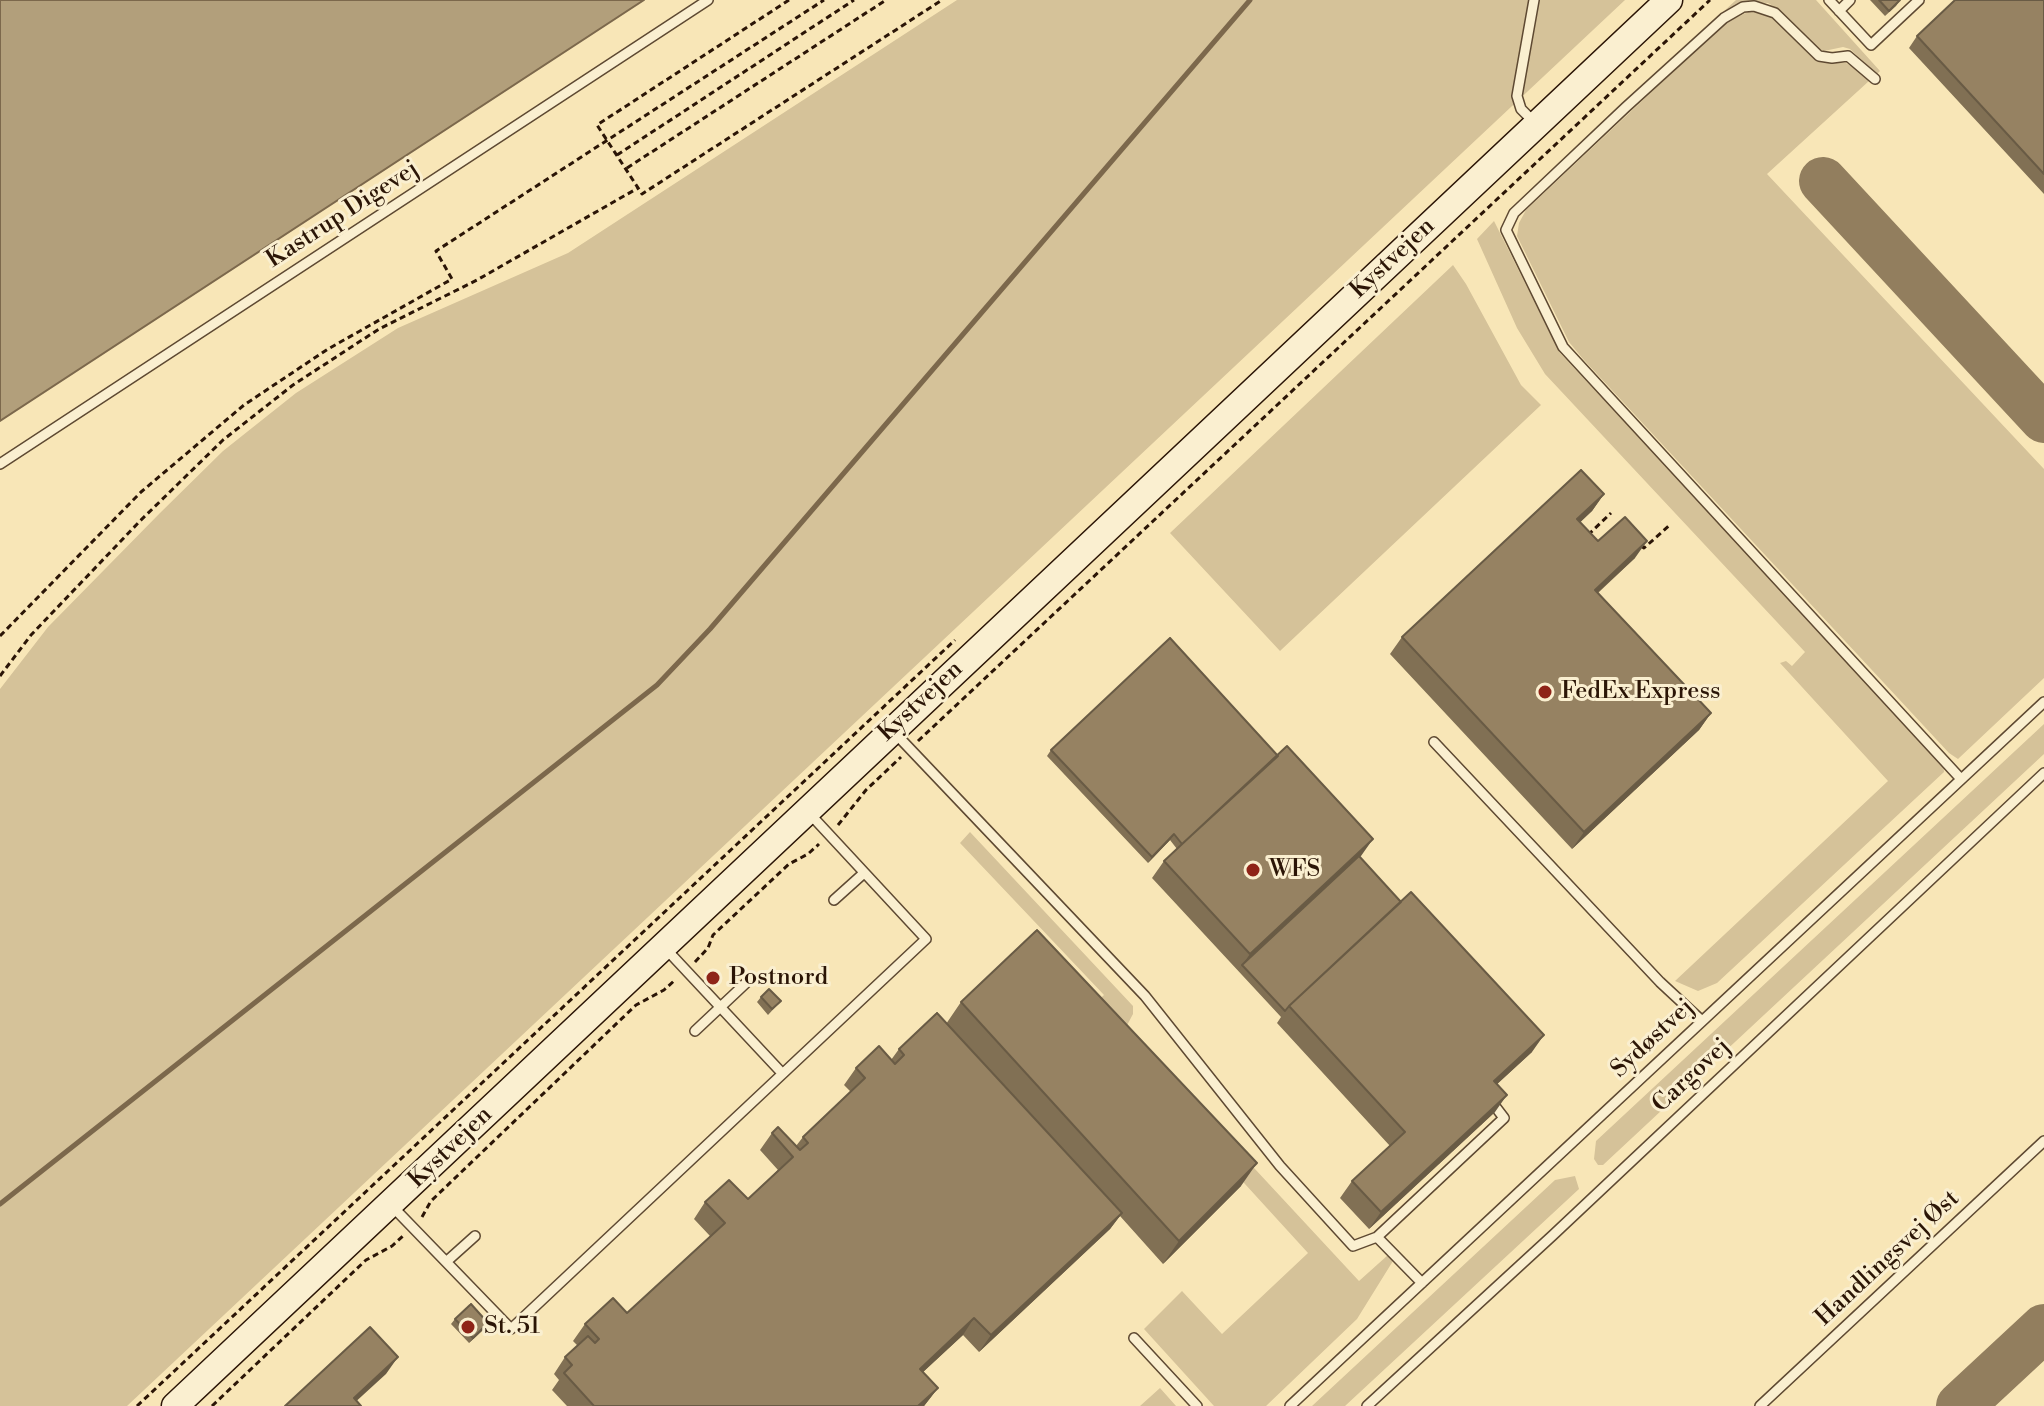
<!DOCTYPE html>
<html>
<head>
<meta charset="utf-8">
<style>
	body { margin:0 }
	canvas { display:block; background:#f8e6b7 }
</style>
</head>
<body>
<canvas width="2044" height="1406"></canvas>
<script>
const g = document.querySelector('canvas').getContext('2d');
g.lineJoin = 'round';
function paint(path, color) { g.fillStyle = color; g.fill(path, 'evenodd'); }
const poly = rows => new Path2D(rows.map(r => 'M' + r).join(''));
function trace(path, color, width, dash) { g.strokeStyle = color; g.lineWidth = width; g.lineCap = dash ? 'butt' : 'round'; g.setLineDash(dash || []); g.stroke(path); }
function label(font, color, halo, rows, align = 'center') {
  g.font = font + ' "Libre Bodoni",serif'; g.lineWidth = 6; g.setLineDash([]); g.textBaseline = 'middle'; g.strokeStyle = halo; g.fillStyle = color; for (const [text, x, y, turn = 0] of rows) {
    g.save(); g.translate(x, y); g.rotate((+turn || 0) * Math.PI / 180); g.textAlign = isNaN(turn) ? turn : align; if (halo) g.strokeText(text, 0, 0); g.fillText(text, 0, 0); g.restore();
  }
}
paint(poly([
	[957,0,1625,0,127,1406,0,1406,0,689,48,627,160,513,223,451,296,393,398,328,568,253],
	[1736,0,1816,0,1880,71,1877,74,1850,49,1843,47,1824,51,1811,46,1778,9,1768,3,1745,2,1723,12],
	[1748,12,1760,12,1772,16,1817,62,1846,63,1857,70,1869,81,1767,174,2044,469,2044,678,1958,759,1949,753,1583,359,1569,342,1517,236,1519,223,1526,210,1725,23],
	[1494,221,1560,353,1943,763,1944,772,1717,983,1698,991,1675,981,1888,781,1780,663,1786,661,1792,666,1805,652,1545,374,1517,328,1477,239],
	[1453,265,1466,284,1521,385,1541,405,1280,651,1170,533],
	[2044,724,2044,754,1603,1165,1598,1165,1594,1159,1596,1141],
	[970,832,1133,1006,1133,1014,1125,1029,1359,1281,1388,1255,1393,1261,1357,1319,1266,1406,1214,1406,1144,1329,1182,1291,1222,1334,1308,1253,1087,1011,1104,995,960,843],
	[1575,1176,1579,1189,1345,1406,1312,1406,1555,1180],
	[1160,1388,1176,1406,1140,1406]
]), '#d5c299');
const water = poly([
	[0,0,644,0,0,421,0,0]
]);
paint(water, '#b29f7b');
trace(water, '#7c684c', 2);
trace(poly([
	[0,1204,657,685,710,629,1250,0]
]), '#7c684c', 5);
trace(poly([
	[1823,181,2044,419],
	[1960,1406,2044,1328]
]), '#927e5e', 48);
const lane = poly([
	[1534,0,1517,96,1521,109,1536,124],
	[1829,0,1871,45,1919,0],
	[1839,11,1850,0],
	[1875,79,1848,56,1832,58,1819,56,1775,13,1754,6,1743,7,1724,18,1626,107,1514,213,1506,230,1563,347,1961,779],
	[0,464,708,0],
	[893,731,1145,996,1280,1166,1353,1246,1377,1237,1422,1283],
	[1434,742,1660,982,1702,1021],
	[834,900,864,873],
	[666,949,781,1072],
	[695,1031,746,983],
	[391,1205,511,1329,926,939,810,814],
	[1377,1237,1504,1118,1491,1101],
	[446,1262,475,1236],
	[1134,1338,1197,1406],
	[1290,1406,2044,702],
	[1367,1406,1552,1236,2044,773],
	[1760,1406,2044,1141]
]);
const secondary = poly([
	[175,1406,1669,0]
]);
trace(lane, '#5e4932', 12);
trace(secondary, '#2b1506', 29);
trace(poly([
	[789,0,597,125,642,194,942,0],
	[617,155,854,0],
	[627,168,886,0],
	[1588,535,1611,513],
	[1641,546,1644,548,1671,524],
	[0,636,141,492,244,405,328,349,452,279,436,251,824,0],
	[0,676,31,635,140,521,223,440,293,385,379,329,477,280,638,188],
	[918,741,1710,0],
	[838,825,866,790,901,757],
	[695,962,708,948,713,935,789,864,808,854,819,844],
	[422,1217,431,1201,636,1005,664,990,675,980],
	[137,1406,955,640],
	[212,1406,366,1260,392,1246,403,1236]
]), '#2b1506', 3, [6, 4]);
trace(lane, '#faefd0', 9);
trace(secondary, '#faefd0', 26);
paint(poly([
	[1870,0,1900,0,1896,6,1885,16],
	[2044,0,2044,194,1909,48,1917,36],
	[1604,494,1592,511,1580,522,1598,541,1635,558,1598,593,1711,713,1699,730,1572,849,1390,654,1402,637],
	[1051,750,1360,857,1532,1052,1497,1084,1495,1112,1369,1229,1340,1198,1352,1181,1390,1146,1277,1023,1281,1017,1152,878,1164,861,1177,849,1170,840,1148,863,1047,756],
	[761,997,781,1001,768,1015,757,1002],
	[961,1002,1241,1186,1163,1264,1120,1216,1110,1229,979,1352,963,1335,923,1372,938,1388,924,1406,567,1406,552,1390,559,1380,554,1374,565,1357,578,1346,573,1341,585,1324,627,1313,710,1236,694,1219,705,1202,748,1199,778,1170,760,1150,772,1133,796,1146,803,1137,851,1092,844,1085,856,1068,891,1060,899,1049,946,1024],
	[455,1319,488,1323,484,1329,469,1343,451,1324]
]), '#817054');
paint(poly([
	[1604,494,1592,511,1566,536,1577,519],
	[1647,541,1635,558,1583,606,1595,590],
	[1711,713,1699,730,1572,849,1584,832],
	[1174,834,1170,840,1148,863,1152,857],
	[1373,839,1361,856,1243,966,1242,965,1238,971,1250,954],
	[1544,1035,1532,1052,1482,1098,1494,1081],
	[1507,1095,1495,1112,1369,1229,1381,1212],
	[1257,1163,1241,1186,1163,1264,1179,1241],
	[1122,1213,1110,1229,979,1352,991,1335],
	[974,1318,963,1335,908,1386,920,1369],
	[488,1323,484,1329,469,1343,473,1338],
	[398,1357,386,1374,351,1406,354,1398],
	[938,1388,924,1406,918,1406]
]), '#695b45');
const building = poly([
	[1879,0,1900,0,1889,11,1879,0],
	[1955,0,2044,0,2044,174,1917,36,1955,0],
	[1581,470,1604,494,1577,519,1598,541,1625,517,1647,541,1595,590,1711,713,1584,832,1402,637,1581,470],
	[1170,638,1278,756,1182,844,1174,834,1152,857,1051,750,1170,638],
	[1287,746,1373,839,1250,954,1164,861,1287,746],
	[1359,856,1401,902,1289,1006,1285,1011,1242,965,1359,856],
	[1411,892,1544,1035,1494,1081,1507,1095,1381,1212,1352,1181,1405,1132,1289,1006,1411,892],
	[1037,930,1257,1163,1179,1241,961,1002,1037,930],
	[769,989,781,1001,772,1009,761,997,769,989],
	[937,1013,1122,1213,991,1335,974,1318,920,1369,938,1388,918,1406,594,1406,564,1373,572,1365,565,1357,588,1336,595,1343,599,1339,585,1324,613,1298,627,1313,725,1223,705,1202,729,1180,748,1199,793,1157,772,1133,778,1127,800,1150,808,1143,803,1137,865,1078,856,1068,879,1046,895,1064,904,1055,899,1049,937,1013],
	[471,1304,488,1323,473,1338,455,1319,471,1304],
	[370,1327,398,1357,354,1398,361,1406,285,1406,370,1327]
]);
paint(building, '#968262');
trace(building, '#695b45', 2);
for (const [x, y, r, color] of [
	[1545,692,8,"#8f2418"],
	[1253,870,8,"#8f2418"],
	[713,978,8,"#8f2418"],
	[468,1327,8,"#8f2418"]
]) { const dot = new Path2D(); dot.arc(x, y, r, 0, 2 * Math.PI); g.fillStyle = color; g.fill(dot); trace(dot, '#faefd0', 3); }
label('24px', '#2b1506', '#faefd0', [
	["Kastrup Digevej",343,215,-33],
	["Kystvejen",1393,259,-43],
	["Kystvejen",921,702,-43],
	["Sydøstvej",1653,1039,-43],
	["Cargovej",1692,1076,-43],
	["Kystvejen",451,1148,-44],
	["Handlingsvej Øst",1888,1259,-43]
]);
label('24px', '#2b1506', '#faefd0', [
	["FedEx Express",1561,692],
	["WFS",1269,870],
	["Postnord",729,978],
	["St. 51",484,1327]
], 'left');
</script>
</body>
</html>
